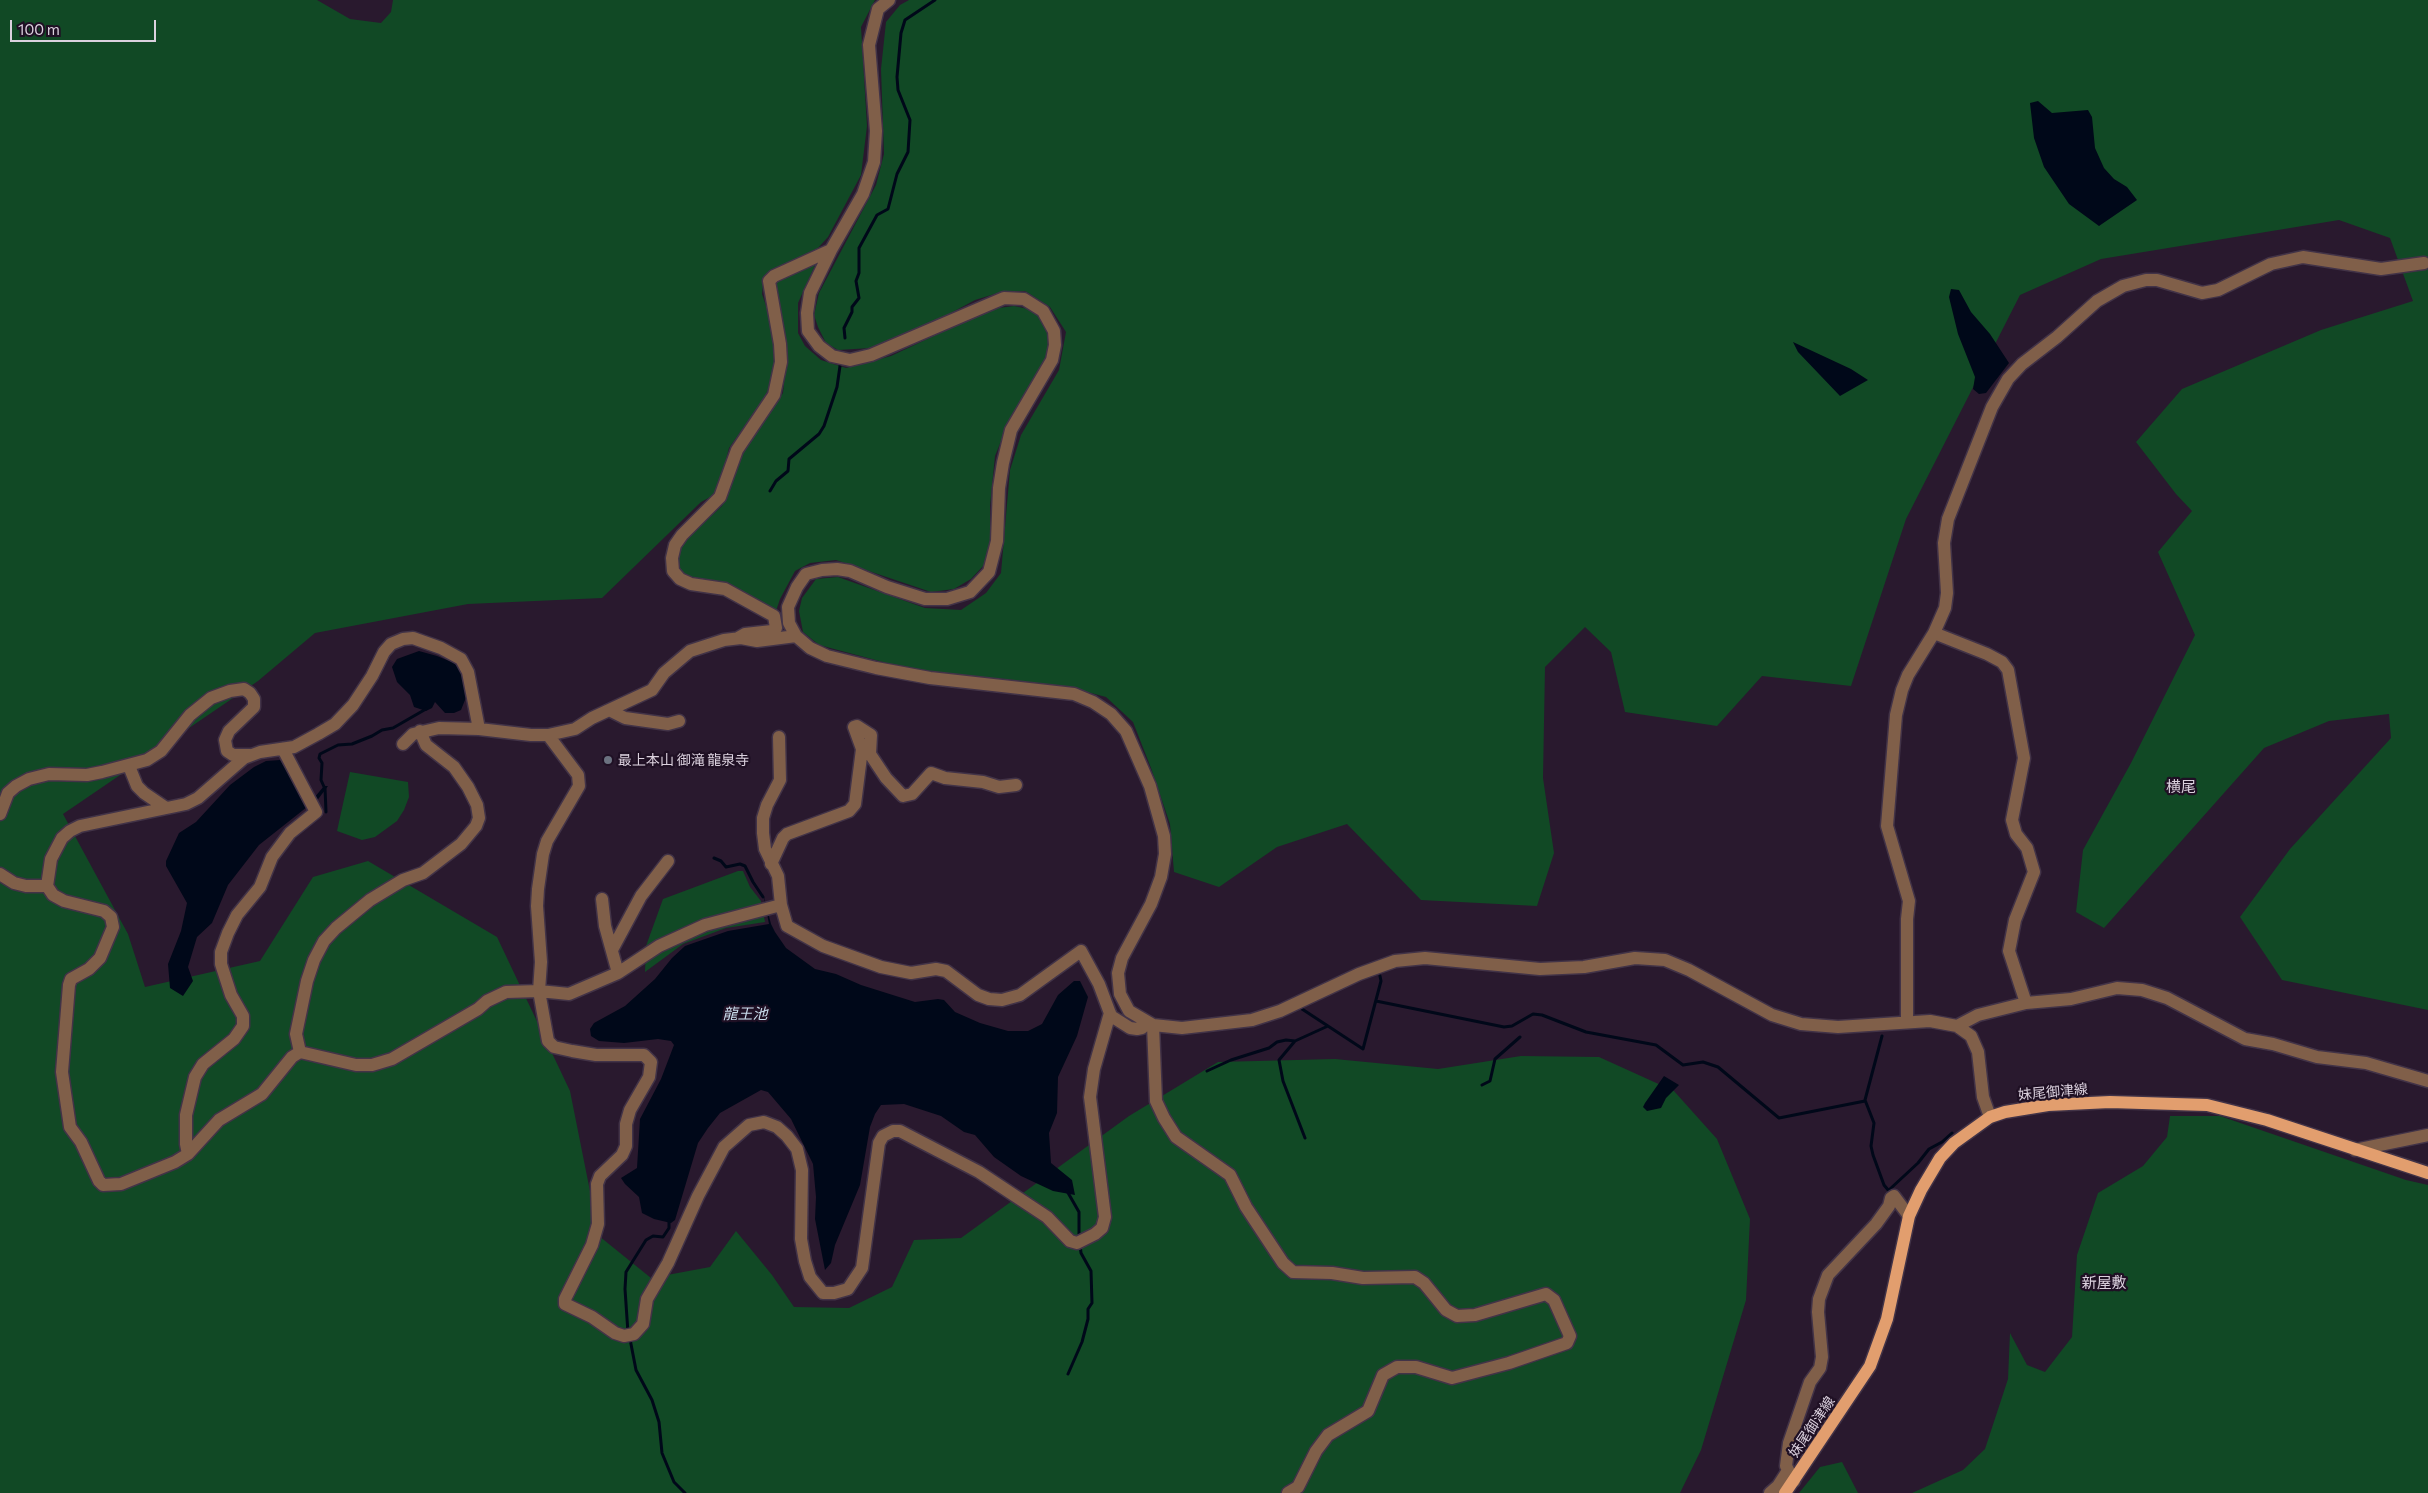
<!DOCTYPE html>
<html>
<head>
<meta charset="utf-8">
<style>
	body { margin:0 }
	#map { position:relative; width:2428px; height:1493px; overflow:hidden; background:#29192e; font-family:Commissioner,sans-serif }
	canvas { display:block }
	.scale { position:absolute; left:10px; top:20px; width:146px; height:22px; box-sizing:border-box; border:2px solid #dbd1de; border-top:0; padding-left:6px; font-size:15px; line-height:18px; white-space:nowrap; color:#dbd1de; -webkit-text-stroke:4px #1f1024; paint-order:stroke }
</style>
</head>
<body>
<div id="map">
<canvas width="2428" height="1493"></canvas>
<div class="scale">100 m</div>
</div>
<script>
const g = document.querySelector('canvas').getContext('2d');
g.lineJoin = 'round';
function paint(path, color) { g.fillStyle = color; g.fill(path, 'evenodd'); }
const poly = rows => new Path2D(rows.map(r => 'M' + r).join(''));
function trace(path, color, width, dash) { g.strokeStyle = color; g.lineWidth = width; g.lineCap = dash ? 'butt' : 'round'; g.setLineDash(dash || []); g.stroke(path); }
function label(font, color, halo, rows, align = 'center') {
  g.font = font + ' Commissioner,"Noto Sans JP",sans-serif'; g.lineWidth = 4.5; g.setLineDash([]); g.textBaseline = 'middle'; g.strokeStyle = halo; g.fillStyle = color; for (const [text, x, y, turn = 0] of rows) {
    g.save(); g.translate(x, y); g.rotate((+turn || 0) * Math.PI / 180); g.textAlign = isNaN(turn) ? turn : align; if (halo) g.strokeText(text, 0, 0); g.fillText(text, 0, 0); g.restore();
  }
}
paint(poly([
	[0,0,317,0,350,19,381,23,391,12,393,0,875,0,861,27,867,126,861,175,828,237,818,248,764,276,762,294,773,326,774,364,772,382,763,400,729,448,720,483,714,495,701,502,602,598,468,604,315,633,258,681,63,814,128,934,145,987,260,961,313,877,368,861,497,937,570,1091,599,1236,651,1278,710,1267,736,1231,772,1275,794,1307,849,1308,892,1287,914,1240,961,1238,1129,1116,1218,1062,1335,1059,1438,1069,1521,1056,1599,1057,1674,1091,1717,1139,1750,1219,1746,1300,1701,1450,1680,1493,0,1493],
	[909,0,2428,0,2428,1010,2282,980,2240,917,2290,849,2391,738,2389,714,2329,721,2264,748,2104,928,2076,912,2083,850,2131,763,2195,635,2158,552,2192,511,2176,494,2136,442,2182,389,2321,330,2413,301,2390,238,2339,220,2101,259,2020,295,1906,519,1851,686,1762,676,1717,726,1625,712,1611,652,1585,627,1545,667,1543,778,1554,853,1537,906,1421,900,1347,824,1277,847,1219,887,1174,872,1170,824,1151,768,1133,722,1106,697,1072,688,1005,679,928,674,819,645,803,632,799,611,802,598,816,579,838,577,925,608,961,610,986,593,1001,573,1010,470,1021,435,1059,370,1066,332,1050,307,1025,291,998,293,975,300,938,320,871,348,838,350,826,343,818,327,814,315,819,293,876,185,884,154,881,69,886,22,900,5],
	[816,263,798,303,798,333,805,346,821,360,846,368,891,356,991,309,1014,306,1033,310,1045,324,1051,341,1045,364,1008,424,995,456,990,506,990,541,984,565,971,579,954,589,931,592,836,560,810,563,795,571,780,599,776,611,683,577,677,569,674,557,680,545,722,506,732,484,740,454,783,393,787,353,774,283,781,276],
	[350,772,408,782,409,797,404,810,397,821,375,837,362,840,337,831],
	[738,871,743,871,750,887,761,901,765,922,726,928,683,944,645,972,646,946,663,899],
	[2170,1116,2220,1116,2406,1180,2428,1185,2428,1493,1912,1493,1963,1470,1985,1449,2008,1379,2010,1333,2027,1365,2045,1372,2072,1337,2077,1255,2098,1193,2143,1166,2167,1137],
	[1842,1462,1858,1493,1799,1493,1820,1467]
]), '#114925');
paint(poly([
	[2038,101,2052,113,2088,110,2092,117,2095,148,2104,168,2114,179,2127,187,2137,200,2099,226,2069,204,2044,167,2034,138,2030,103],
	[1951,289,1959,290,1971,312,1990,334,2009,363,1986,393,1979,394,1973,389,1975,377,1958,334,1949,297],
	[1793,342,1851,369,1868,380,1840,396,1798,352],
	[419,651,437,656,454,663,460,669,463,674,467,695,461,710,454,713,445,713,435,702,432,708,426,711,414,707,410,695,397,682,392,667,397,659],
	[280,760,305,802,314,798,324,786,328,786,316,802,307,807,259,845,228,885,212,923,197,937,188,967,193,981,183,996,170,988,168,964,181,931,187,903,166,866,166,861,179,833,196,822,230,785,254,767,266,761],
	[763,893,771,924,775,932,786,948,815,969,836,974,861,985,915,1002,938,999,944,1000,955,1012,980,1023,1008,1031,1028,1031,1042,1024,1058,995,1074,981,1080,981,1088,997,1077,1036,1058,1077,1057,1113,1049,1133,1051,1163,1072,1180,1075,1195,1053,1191,1021,1176,994,1157,975,1135,964,1132,941,1116,904,1104,881,1105,875,1114,870,1127,860,1185,835,1245,831,1263,825,1270,815,1219,816,1197,813,1164,791,1119,768,1092,761,1090,720,1113,708,1128,698,1143,675,1220,671,1223,654,1219,642,1213,639,1197,625,1184,621,1178,637,1168,640,1119,661,1079,674,1045,671,1041,658,1039,624,1043,599,1041,591,1036,590,1029,594,1023,625,1006,655,979,672,958,685,946,728,931,769,924],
	[1664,1076,1679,1085,1666,1098,1661,1108,1647,1111,1643,1107,1645,1103]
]), '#000819');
trace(poly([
	[845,338,844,328,852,312,852,307,859,298,856,281,859,273,859,248,877,215,888,209,897,174,908,152,910,120,898,90,897,77,901,33,905,20,935,0],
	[770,491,776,481,788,471,789,459,819,434,824,426,837,387,840,366],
	[325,788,326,812],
	[325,789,321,780,322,763,319,758,320,754,338,745,352,744,372,736,382,730,393,728,426,709],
	[714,858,721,861,726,867,740,864,745,866,753,882,763,897],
	[1376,1001,1504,1027,1512,1026,1533,1014,1542,1015,1586,1032,1656,1045,1683,1065,1703,1062,1718,1067,1779,1118,1865,1101],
	[1302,1009,1363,1049,1381,981,1380,976],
	[1882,1036,1865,1100,1874,1123,1871,1146,1873,1155,1884,1185,1889,1191],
	[1207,1071,1231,1060,1269,1048,1277,1042,1286,1040,1295,1041],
	[1482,1085,1490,1081,1495,1059,1520,1037],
	[1305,1138,1283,1081,1279,1060,1295,1041,1328,1026],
	[1067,1191,1079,1212,1079,1239],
	[1888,1194,1890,1189,1918,1163,1929,1149,1942,1142,1952,1133],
	[628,1333,625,1289,626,1272,646,1240,653,1236,663,1237,669,1228,669,1220],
	[630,1339,636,1370,652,1400,659,1422,662,1453,674,1482,685,1493],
	[1068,1374,1082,1342,1088,1319,1088,1309,1092,1303,1091,1271,1081,1253,1080,1245]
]), '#000819', 3);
const minor = poly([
	[889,0,878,9,869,45,876,131,874,162,863,194,831,250,810,293,807,313,808,331,819,346,832,356,850,360,871,355,1004,298,1024,299,1043,311,1054,331,1055,345,1052,360,1011,430,1003,463,999,488,997,541,989,572,970,592,947,599,925,599,887,587,850,571,837,569,822,570,806,574,797,587,788,607,789,623,796,636,810,648,827,656,876,668,930,678,1074,694,1093,702,1111,714,1126,731,1150,786,1164,836,1165,854,1161,877,1151,904,1122,958,1118,973,1120,994,1129,1011,1153,1025,1182,1028,1252,1020,1280,1011,1359,974,1395,961,1425,958,1540,969,1584,967,1635,958,1665,960,1689,970,1772,1015,1801,1024,1838,1027,1930,1021,1957,1026,1971,1036,1978,1052,1983,1097,1990,1117],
	[1934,633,1987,654,2002,662,2008,670,2024,758,2012,820,2016,834,2027,848,2034,872,2015,920,2009,951,2026,1003],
	[738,638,745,634,772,631,776,628,774,616,725,589,691,584,680,579,673,571,672,558,675,545,682,535,720,497,737,450,774,395,781,362,780,344,769,281,774,276,831,250],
	[611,711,625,718,668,724,679,721],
	[479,729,468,672,461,659,441,648,413,638,403,639,391,644,384,652,372,676,353,705,335,724,318,734,294,747,260,752,244,758,198,798,186,804,80,826,70,831,62,838,51,859,47,886,53,895,64,901,104,911,111,917,113,927,100,958,89,969,71,979,69,985,62,1072,70,1127,81,1142,99,1181,103,1185,121,1184,175,1162,188,1154,219,1120,262,1094,292,1057,300,1052,356,1065,372,1065,392,1059,478,1009,487,1001,506,992,539,991,569,994,618,973,659,946,705,925,781,905],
	[548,735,578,775,579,786,547,841,543,854,538,889,537,906,541,962,539,991,548,1041,554,1047,572,1051,596,1055,644,1055,651,1062,649,1077,630,1110,626,1124,626,1146,622,1155,600,1176,597,1184,598,1224,592,1245,565,1299,565,1304,592,1317,615,1333,624,1336,634,1334,643,1324,647,1299,668,1263,698,1196,724,1147,749,1125,764,1122,777,1127,787,1136,797,1149,802,1170,801,1239,805,1261,810,1277,823,1293,834,1293,848,1289,862,1268,879,1143,883,1136,893,1131,900,1131,979,1172,1047,1217,1070,1241,1077,1243,1095,1234,1102,1228,1105,1217,1090,1097,1094,1069,1110,1013],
	[779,737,780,780,767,805,763,818,763,833,765,849,778,876,781,905,787,926,823,946,881,967,911,973,936,969,946,971,978,995,989,999,1002,1000,1020,995,1081,951,1099,984,1111,1016,1130,1028,1137,1029,1142,1028,1148,1022],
	[403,744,413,734,439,728,479,729,531,735,548,735,575,729,592,718,652,690,664,673,690,651,724,640,741,638,757,641,796,636],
	[129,766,137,786,144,793,166,808],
	[0,814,8,793,16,786,29,779,49,774,87,775,102,772,147,760,161,751,190,715,211,698,230,691,244,689,250,693,254,699,254,707,229,731,225,740,227,751,233,755,250,755],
	[771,864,783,838,787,834,849,811,855,804,862,749,854,727,857,726,871,735,870,754,886,778,903,796,912,794,931,773,945,778,983,782,999,787,1016,785],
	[0,874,14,883,26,886,47,886],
	[602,899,605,926,618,973],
	[612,950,641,896,668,861],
	[1907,1022,1907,919,1909,901,1887,826,1896,715,1902,690,1908,675,1934,633,1945,608,1947,593,1944,543,1948,519,1992,407,2008,379,2022,364,2057,337,2097,301,2123,286,2146,280,2157,280,2202,293,2218,290,2271,264,2303,257,2381,269,2424,263],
	[1153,1025,1156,1101,1164,1118,1176,1137,1230,1175,1246,1207,1283,1263,1293,1272,1332,1273,1363,1278,1415,1277,1424,1283,1446,1310,1457,1316,1475,1315,1546,1294,1554,1300,1570,1336,1567,1343,1509,1363,1452,1378,1416,1367,1397,1367,1383,1375,1368,1411,1328,1435,1316,1451,1298,1487,1288,1493],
	[1957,1026,1978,1015,2026,1003,2071,999,2117,988,2142,990,2167,998,2245,1039,2273,1044,2317,1057,2366,1063,2428,1081],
	[300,1052,296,1034,307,981,314,960,324,941,336,928,370,900,403,880,423,873,461,844,476,826,479,818,477,805,468,787,454,767,426,745,420,731],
	[2355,1150,2428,1135],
	[188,1154,186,1144,186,1115,195,1077,203,1064,234,1039,243,1026,243,1016,231,995,221,964,221,952,228,933,237,915,260,887,272,857,290,833,316,812,283,749],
	[1794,1481,1786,1466,1789,1443,1810,1382,1820,1368,1822,1357,1818,1312,1819,1299,1828,1275,1876,1224,1889,1206,1891,1198,1894,1196,1909,1216],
	[1770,1493,1778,1486,1787,1472]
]);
const major = poly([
	[1785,1493,1870,1366,1887,1319,1909,1216,1921,1190,1940,1158,1954,1143,1990,1117,2005,1112,2048,1105,2110,1102,2207,1105,2267,1120,2428,1173]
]);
trace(minor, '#423347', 15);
trace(major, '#423347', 15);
trace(minor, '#805f49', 12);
trace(major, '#e29e6e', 12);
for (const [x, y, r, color] of [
	[608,760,5,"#6b7280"]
]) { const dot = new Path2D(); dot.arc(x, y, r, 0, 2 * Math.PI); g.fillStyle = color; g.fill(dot); trace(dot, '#1f1024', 2); }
label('14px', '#dbd1de', '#1f1024', [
	["最上本山 御滝 龍泉寺",618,760]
], 'left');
label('14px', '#dbd1de', '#1f1024', [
	["妹尾御津線",2053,1092,-5],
	["妹尾御津線",1812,1427,-56]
]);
label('15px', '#dbd1de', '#1f1024', [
	["横尾",2181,787],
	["新屋敷",2104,1283]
]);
label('italic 15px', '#c9dcec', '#1f1024', [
	["龍王池",745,1014]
]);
</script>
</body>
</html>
